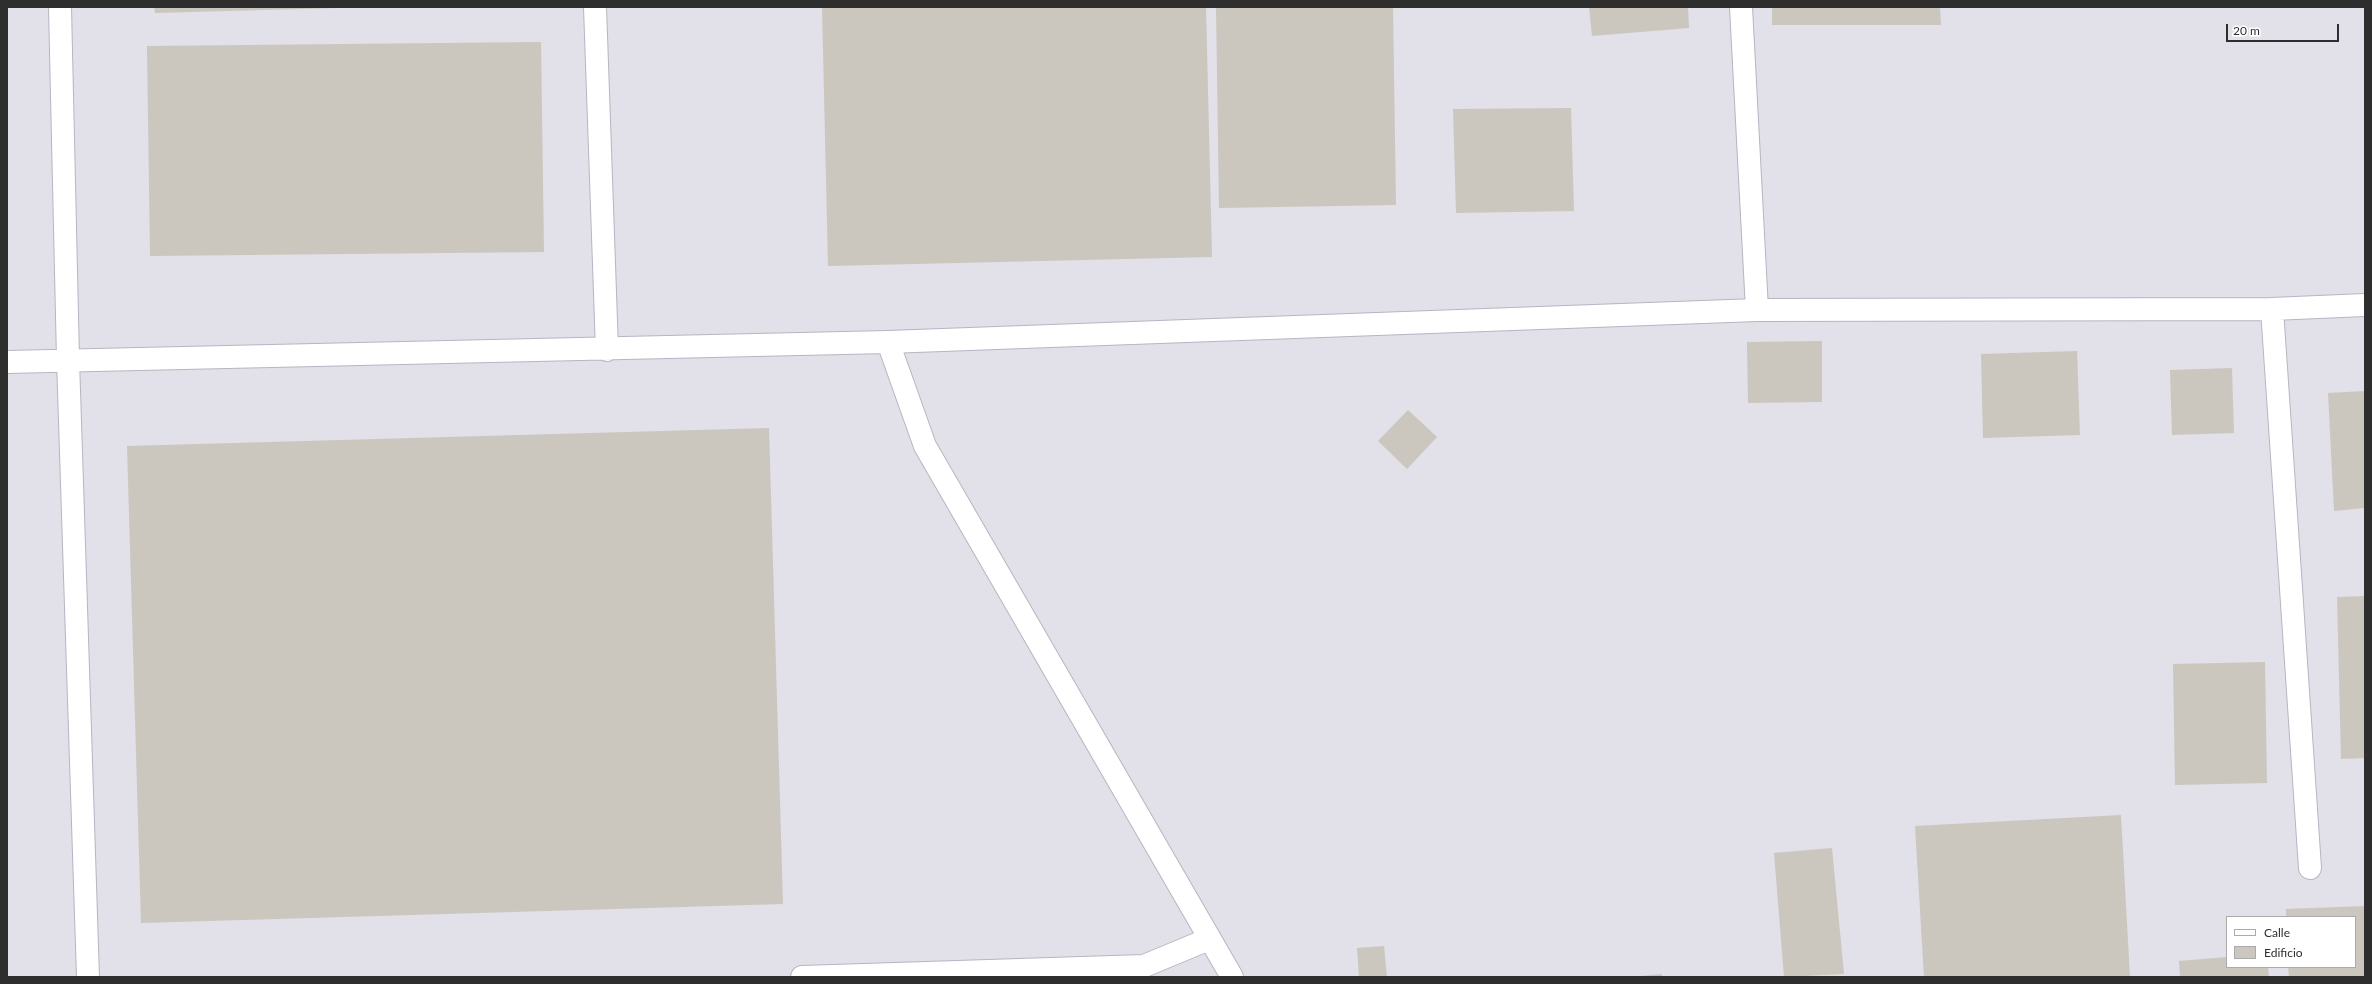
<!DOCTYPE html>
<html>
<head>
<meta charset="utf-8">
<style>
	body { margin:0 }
	#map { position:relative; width:2372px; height:984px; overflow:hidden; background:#efe8e0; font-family:Lato,sans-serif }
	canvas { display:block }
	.frame { position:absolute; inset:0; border:8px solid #2e2e2e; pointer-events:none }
	.legend { position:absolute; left:2226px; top:916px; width:130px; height:52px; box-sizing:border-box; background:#fff; border:1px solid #ababab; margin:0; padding:5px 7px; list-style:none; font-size:12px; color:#2e2e2e }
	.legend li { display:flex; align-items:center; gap:8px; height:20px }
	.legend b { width:20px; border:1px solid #ababab }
	.scale { position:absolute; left:2226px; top:24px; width:113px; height:18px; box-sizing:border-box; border:2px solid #2e2e2e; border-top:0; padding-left:5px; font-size:12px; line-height:14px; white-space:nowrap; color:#2e2e2e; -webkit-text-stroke:3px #fff; paint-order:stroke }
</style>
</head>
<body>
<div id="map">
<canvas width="2372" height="984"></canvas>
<div class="frame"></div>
<ul class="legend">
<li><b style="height:5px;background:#fff"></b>Calle</li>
<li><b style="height:11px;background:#cbc6be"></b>Edificio</li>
</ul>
<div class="scale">20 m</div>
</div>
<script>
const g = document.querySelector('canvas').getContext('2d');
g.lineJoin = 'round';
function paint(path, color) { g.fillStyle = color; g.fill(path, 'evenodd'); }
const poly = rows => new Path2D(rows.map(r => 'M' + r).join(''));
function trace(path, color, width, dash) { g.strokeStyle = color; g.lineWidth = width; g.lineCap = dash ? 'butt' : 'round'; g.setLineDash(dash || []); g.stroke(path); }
paint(poly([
	[7,7,2365,7,2365,977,7,977],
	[2227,917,2355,917,2355,967,2227,967]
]), '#e2e0e8');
paint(poly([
	[154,7,338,7,338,8,155,13],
	[822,7,1206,7,1212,257,828,266],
	[1216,7,1393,7,1396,205,1219,208],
	[1589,7,1688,7,1689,28,1592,36],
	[1772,7,1940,7,1941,25,1772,25],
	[541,42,544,252,150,256,147,46],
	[1571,108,1574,211,1456,213,1453,109],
	[1822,341,1822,402,1748,403,1747,342],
	[2077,351,2080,435,1983,438,1981,354],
	[2232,368,2234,433,2172,435,2170,370],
	[2365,391,2365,508,2334,511,2328,393],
	[1408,410,1437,437,1407,469,1378,441],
	[769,428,783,904,141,923,127,446],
	[2365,596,2365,758,2341,759,2337,597],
	[2265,662,2267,783,2175,785,2173,664],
	[2121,815,2130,977,1924,977,1915,826],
	[1832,848,1844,974,1784,977,1774,853],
	[2365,906,2365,977,2289,977,2288,967,2355,967,2355,917,2286,917,2286,909],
	[1384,946,1387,977,1359,977,1357,948],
	[2227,957,2227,967,2268,967,2269,977,2180,977,2179,961],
	[1662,974,1662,977,1641,977,1641,976]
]), '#cbc6be');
const minor = poly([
	[60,7,68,360,88,977],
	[595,7,607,350],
	[1741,7,1757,310],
	[2272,309,2310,868],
	[888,342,925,446,1232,977],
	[7,362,888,342,1757,310,2272,309,2365,305],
	[802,977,1144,966,1209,939]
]);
trace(minor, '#b4b7c1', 24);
trace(minor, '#fff', 22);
</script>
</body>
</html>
